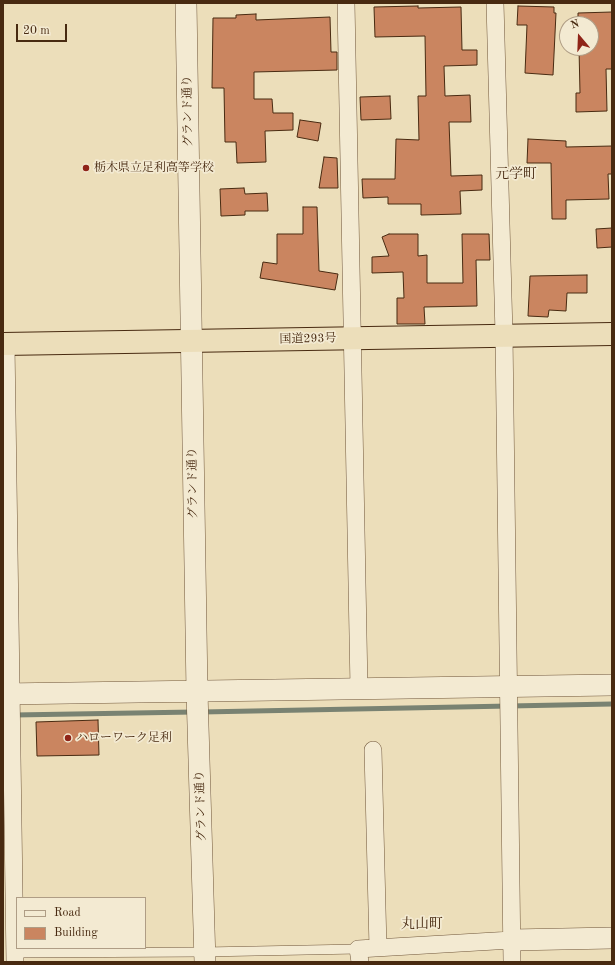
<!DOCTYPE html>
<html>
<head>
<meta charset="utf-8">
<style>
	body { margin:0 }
	#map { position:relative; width:615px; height:965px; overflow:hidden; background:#ecdeba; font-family:"Old Standard TT",serif }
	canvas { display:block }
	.frame { position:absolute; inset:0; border:4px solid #482a11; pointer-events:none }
	.legend { position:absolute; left:16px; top:897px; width:130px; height:52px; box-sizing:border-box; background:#f3ead2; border:1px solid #af9d85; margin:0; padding:5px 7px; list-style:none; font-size:12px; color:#482a11 }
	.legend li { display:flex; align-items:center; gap:8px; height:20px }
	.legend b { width:20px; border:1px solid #af9d85 }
	.north { position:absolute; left:559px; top:16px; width:40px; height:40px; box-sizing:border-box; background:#f3ead2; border:1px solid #af9d85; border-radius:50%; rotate:341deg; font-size:11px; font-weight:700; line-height:16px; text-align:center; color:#482a11 }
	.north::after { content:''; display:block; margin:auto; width:14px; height:18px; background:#8f2418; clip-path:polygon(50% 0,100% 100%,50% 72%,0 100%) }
	.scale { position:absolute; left:16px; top:24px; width:51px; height:18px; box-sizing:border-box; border:2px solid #482a11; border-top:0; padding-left:5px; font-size:12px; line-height:14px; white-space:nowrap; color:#482a11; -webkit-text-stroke:3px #f3ead2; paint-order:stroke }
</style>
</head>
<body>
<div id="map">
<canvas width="615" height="965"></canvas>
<div class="frame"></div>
<ul class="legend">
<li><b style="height:5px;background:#f3ead2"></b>Road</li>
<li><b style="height:11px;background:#ca8560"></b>Building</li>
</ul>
<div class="north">N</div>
<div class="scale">20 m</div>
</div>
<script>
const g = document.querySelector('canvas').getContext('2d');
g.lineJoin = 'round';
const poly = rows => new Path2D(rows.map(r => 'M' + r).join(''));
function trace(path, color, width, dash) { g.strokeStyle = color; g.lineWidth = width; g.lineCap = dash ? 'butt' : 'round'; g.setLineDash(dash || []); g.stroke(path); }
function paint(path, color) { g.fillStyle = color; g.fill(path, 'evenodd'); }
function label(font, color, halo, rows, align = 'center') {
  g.font = font + ' "Old Standard TT","Noto Serif JP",serif'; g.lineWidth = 3.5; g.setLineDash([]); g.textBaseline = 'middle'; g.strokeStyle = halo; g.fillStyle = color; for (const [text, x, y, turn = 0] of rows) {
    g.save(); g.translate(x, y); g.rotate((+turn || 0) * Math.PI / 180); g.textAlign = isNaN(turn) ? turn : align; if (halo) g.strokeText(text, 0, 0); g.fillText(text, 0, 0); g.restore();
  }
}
trace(poly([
	[202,712,612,704],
	[14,715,194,712]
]), '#798272', 5);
const building = poly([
	[418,6,418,8,461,7,462,50,477,50,477,65,444,66,445,96,470,95,471,122,449,122,451,176,482,175,482,190,460,191,461,214,421,215,421,204,388,204,388,197,363,198,362,179,395,179,396,139,419,140,418,96,426,96,425,36,375,37,374,7,418,6],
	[518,6,554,7,554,13,556,13,553,75,525,73,527,25,517,25,518,6],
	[612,12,612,69,606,69,607,111,576,112,576,93,580,93,579,48,591,48,591,24,578,24,578,13,612,12],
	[256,14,256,20,330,17,331,52,337,52,337,70,254,72,254,99,272,99,273,113,293,113,293,130,265,131,266,162,237,163,236,142,225,142,224,88,212,88,213,18,236,18,236,15,256,14],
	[390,96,391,119,361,120,360,97,390,96],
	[300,120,321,123,318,141,297,137,300,120],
	[528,139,566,141,566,147,612,146,612,174,608,174,609,199,566,200,566,219,552,219,551,163,527,163,528,139],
	[324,157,337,158,338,188,319,188,324,157],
	[244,188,245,194,267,193,268,211,245,211,245,215,221,216,220,189,244,188],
	[303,207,317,207,319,271,338,274,335,290,260,278,263,262,277,264,277,234,303,234,303,207],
	[612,228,612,247,597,248,596,229,612,228],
	[389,234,418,234,418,256,427,255,427,283,463,283,462,234,489,234,490,260,476,260,477,306,424,307,425,324,397,324,397,298,404,298,403,272,372,273,372,257,389,256,382,237,389,234],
	[587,275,587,293,567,293,566,311,549,310,548,317,528,316,530,276,587,275],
	[98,720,99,755,37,756,36,722,98,720]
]);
paint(building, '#ca8560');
trace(building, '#482a11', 1);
const service = poly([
	[15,953,204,952,358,949]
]);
const minor = poly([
	[346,3,359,688],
	[495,3,504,334,512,962],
	[6,344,15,962],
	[373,750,378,948],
	[360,962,358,949,512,940]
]);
const tertiary = poly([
	[186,3,197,692,205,962],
	[3,694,612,685],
	[512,940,612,938]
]);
const trunk = poly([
	[3,344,612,334]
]);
trace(service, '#71573b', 10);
trace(minor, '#71573b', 18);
trace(tertiary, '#71573b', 22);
trace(trunk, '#482a11', 24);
trace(service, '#f3ead2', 9);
trace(minor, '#f3ead2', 17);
trace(tertiary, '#f3ead2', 21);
trace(trunk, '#ecdeba', 22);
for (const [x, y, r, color] of [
	[86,168,4,"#8f2418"],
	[68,738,4,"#8f2418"]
]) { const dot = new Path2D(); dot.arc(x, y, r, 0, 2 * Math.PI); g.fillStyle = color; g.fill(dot); trace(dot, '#f3ead2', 1.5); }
label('12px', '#482a11', '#f3ead2', [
	["グランド通り",188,111,-91],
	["国道293号",308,339,-1],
	["グランド通り",193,483,-91],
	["グランド通り",201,806,-92]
]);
label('12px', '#482a11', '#f3ead2', [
	["栃木県立足利高等学校",94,168],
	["ハローワーク足利",76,738]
], 'left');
label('14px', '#482a11', '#f3ead2', [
	["元学町",516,174],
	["丸山町",422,924]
]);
</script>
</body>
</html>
